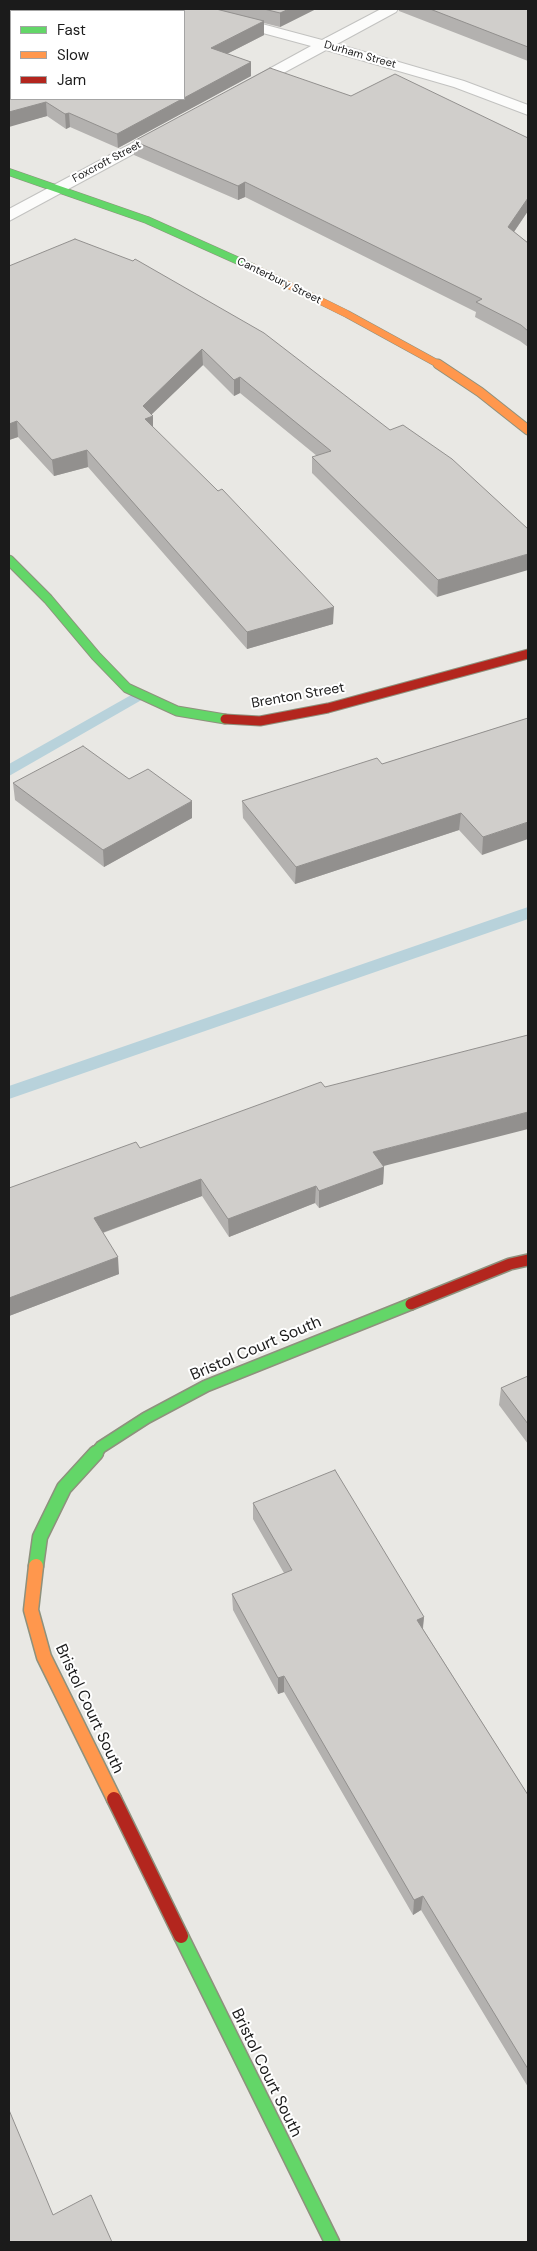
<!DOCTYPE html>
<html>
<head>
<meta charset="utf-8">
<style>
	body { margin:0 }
	#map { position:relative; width:537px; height:2251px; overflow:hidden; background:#e9e8e4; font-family:"DM Sans",sans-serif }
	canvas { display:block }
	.frame { position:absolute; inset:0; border:10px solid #1b1b1b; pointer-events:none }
	.legend { position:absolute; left:10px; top:10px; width:175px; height:90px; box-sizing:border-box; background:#fff; border:1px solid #a4a4a4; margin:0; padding:6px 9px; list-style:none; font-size:15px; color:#1b1b1b }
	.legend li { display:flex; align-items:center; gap:10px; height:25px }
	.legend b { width:25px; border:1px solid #a4a4a4 }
</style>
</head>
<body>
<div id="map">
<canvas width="537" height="2251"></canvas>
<div class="frame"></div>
<ul class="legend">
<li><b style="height:6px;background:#63d668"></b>Fast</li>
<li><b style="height:6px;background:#ff974d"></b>Slow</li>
<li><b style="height:6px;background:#b3261e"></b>Jam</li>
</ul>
</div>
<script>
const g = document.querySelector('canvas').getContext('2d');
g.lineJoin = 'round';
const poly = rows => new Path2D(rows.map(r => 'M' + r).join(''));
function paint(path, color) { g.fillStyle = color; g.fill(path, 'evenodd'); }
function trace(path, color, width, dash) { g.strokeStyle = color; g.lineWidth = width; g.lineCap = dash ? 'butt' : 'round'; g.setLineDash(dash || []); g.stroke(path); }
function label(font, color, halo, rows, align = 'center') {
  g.font = font + ' "DM Sans",sans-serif'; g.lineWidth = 4; g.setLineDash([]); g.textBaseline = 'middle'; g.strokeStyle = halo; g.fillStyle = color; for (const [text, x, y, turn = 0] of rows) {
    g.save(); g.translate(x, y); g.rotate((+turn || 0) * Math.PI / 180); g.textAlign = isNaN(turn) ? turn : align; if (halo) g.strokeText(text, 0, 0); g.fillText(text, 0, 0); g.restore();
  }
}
paint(poly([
	[140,690,145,692,148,695,145,698,9,776,9,764,140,690],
	[528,907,528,919,9,1099,9,1086,528,907]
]), '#b8d2db');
const street = poly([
	[183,9,206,9,322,40,381,9,398,9,396,12,337,44,464,81,528,105,528,115,454,87,326,50,248,92,238,92,235,89,238,86,311,46,185,12,183,9],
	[168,124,174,126,176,129,174,132,9,221,9,209,168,124]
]);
const fastFar3 = poly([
	[9,172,147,220,252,267]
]);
const fastFar2 = poly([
	[9,560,48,599,96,656,127,688,177,711,225,719]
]);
const fastFar1 = poly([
	[95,1454,101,1447,146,1418,206,1386,411,1304]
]);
const fast = poly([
	[36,1566,40,1537,64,1488,96,1453],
	[181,1936,332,2242]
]);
const slowFar2 = poly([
	[252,267,347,314,440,365]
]);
const slowFar1 = poly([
	[438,364,480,392,528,430]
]);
const slow = poly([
	[36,1566,31,1610,44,1657,114,1799]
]);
const jamFar2 = poly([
	[225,719,260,721,328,708,528,654]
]);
const jamFar1 = poly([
	[411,1304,510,1264,528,1260]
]);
const jam = poly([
	[114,1799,181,1936]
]);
trace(street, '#c2c2c0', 2);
trace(fastFar3, '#8e917d', 8);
trace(fastFar2, '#8e917d', 11);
trace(fastFar1, '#8e917d', 14);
trace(fast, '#8e917d', 17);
trace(slowFar2, '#8e917d', 8);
trace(slowFar1, '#8e917d', 11);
trace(slow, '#8e917d', 17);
trace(jamFar2, '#8e917d', 11);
trace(jamFar1, '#8e917d', 14);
trace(jam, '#8e917d', 17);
paint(street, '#fcfcfb');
trace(fastFar3, '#63d668', 7);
trace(fastFar2, '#63d668', 9);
trace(fastFar1, '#63d668', 11);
trace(fast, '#63d668', 14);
trace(slowFar2, '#ff974d', 7);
trace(slowFar1, '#ff974d', 9);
trace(slow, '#ff974d', 14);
trace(jamFar2, '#b3261e', 9);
trace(jamFar1, '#b3261e', 11);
trace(jam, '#b3261e', 14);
paint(poly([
	[9,9,316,9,280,27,264,23,264,35,227,54,251,62,251,76,118,148,70,127,66,129,47,116,9,126],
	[399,9,528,9,528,61,399,11],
	[351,96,528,138,528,211,514,232,528,243,528,347,520,341,475,317,476,312,245,197,238,200,134,155,134,141],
	[9,266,390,430,452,459,437,597,312,473,312,457,317,456,240,393,234,396,203,365,151,414,153,427,333,624,247,649,88,467,54,476,18,437,9,440],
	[528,718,482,855,459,830,295,884,243,818,242,801,382,764],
	[129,779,192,818,104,867,15,800,13,783],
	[140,1148,384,1166,383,1184,319,1208,315,1203,229,1237,202,1196,103,1233,119,1274,9,1316,9,1188],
	[528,1376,528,1444,499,1405,501,1388],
	[253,1503,424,1617,423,1629,528,1795,528,2087,421,1910,413,1915,284,1692,278,1694,233,1610,232,1594,284,1573,253,1519]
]), '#b3b1af');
paint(poly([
	[289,9,316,9,280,27,280,13],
	[264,21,264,35,211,62,211,48],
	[251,62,251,76,118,148,117,134],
	[46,102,47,116,9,127,9,112],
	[69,113,70,127,66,129,65,114],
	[245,182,245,197,238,200,238,186],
	[528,198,528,211,507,242,508,227],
	[202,349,203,365,148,418,153,416,153,432,146,435,143,406],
	[240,377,240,393,234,396,234,380],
	[17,421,18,437,9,440,9,424],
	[87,450,88,467,54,476,52,460],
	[528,554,528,570,437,597,438,580],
	[334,607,333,624,247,649,247,632],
	[192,801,192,818,104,867,103,850],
	[461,813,459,830,295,884,296,867],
	[528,822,528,839,482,855,483,837],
	[528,1112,528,1129,372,1169,373,1152],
	[384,1167,383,1184,319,1208,319,1191],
	[201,1179,202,1196,96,1235,94,1218],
	[316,1186,315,1203,229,1237,228,1219],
	[118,1257,119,1274,9,1316,9,1298],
	[424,1617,422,1633,417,1620],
	[284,1676,284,1692,278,1694,278,1678],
	[423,1896,421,1910,413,1915,414,1900]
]), '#92908e');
const building = poly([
	[9,9,216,9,264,21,211,48,251,62,184,98,184,11,11,11,11,99,182,99,117,134,69,113,65,114,46,102,9,112,9,9],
	[264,9,289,9,280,13,264,9],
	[430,9,528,9,528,47,430,9],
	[270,68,351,96,395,74,528,138,528,198,508,227,528,243,528,331,521,325,476,302,482,299,245,182,238,186,134,141,270,68],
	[75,239,133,261,135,259,264,333,390,430,403,425,452,459,528,529,528,554,438,580,312,457,331,451,240,377,234,380,202,349,143,406,153,416,145,419,218,491,222,489,334,607,247,632,87,450,52,460,17,421,9,424,9,266,75,239],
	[528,718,528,822,483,837,461,813,296,867,242,801,377,758,382,764,528,718],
	[83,746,129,779,148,769,192,801,103,850,13,783,83,746],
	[528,1035,528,1112,373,1152,384,1167,319,1191,316,1186,228,1219,201,1179,94,1218,118,1257,9,1298,9,1188,136,1142,140,1148,321,1082,325,1087,528,1035],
	[528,1376,528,1424,501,1388,528,1376],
	[335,1470,424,1617,417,1620,528,1795,528,2069,423,1896,414,1900,284,1676,278,1678,232,1594,292,1570,253,1503,335,1470],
	[9,2110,53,2215,91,2195,112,2242,9,2242,9,2110]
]);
paint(building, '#d0cecb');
trace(building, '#92908e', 1);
label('11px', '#1b1b1b', '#fff', [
	["Durham Street",360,55,16],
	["Foxcroft Street",107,162,-28],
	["Canterbury Street",279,281,26]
]);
label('14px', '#1b1b1b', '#fff', [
	["Brenton Street",298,696,-10]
]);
label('16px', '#1b1b1b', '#fff', [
	["Bristol Court South",256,1349,-23],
	["Bristol Court South",89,1709,65],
	["Bristol Court South",266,2073,64]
]);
</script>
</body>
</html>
